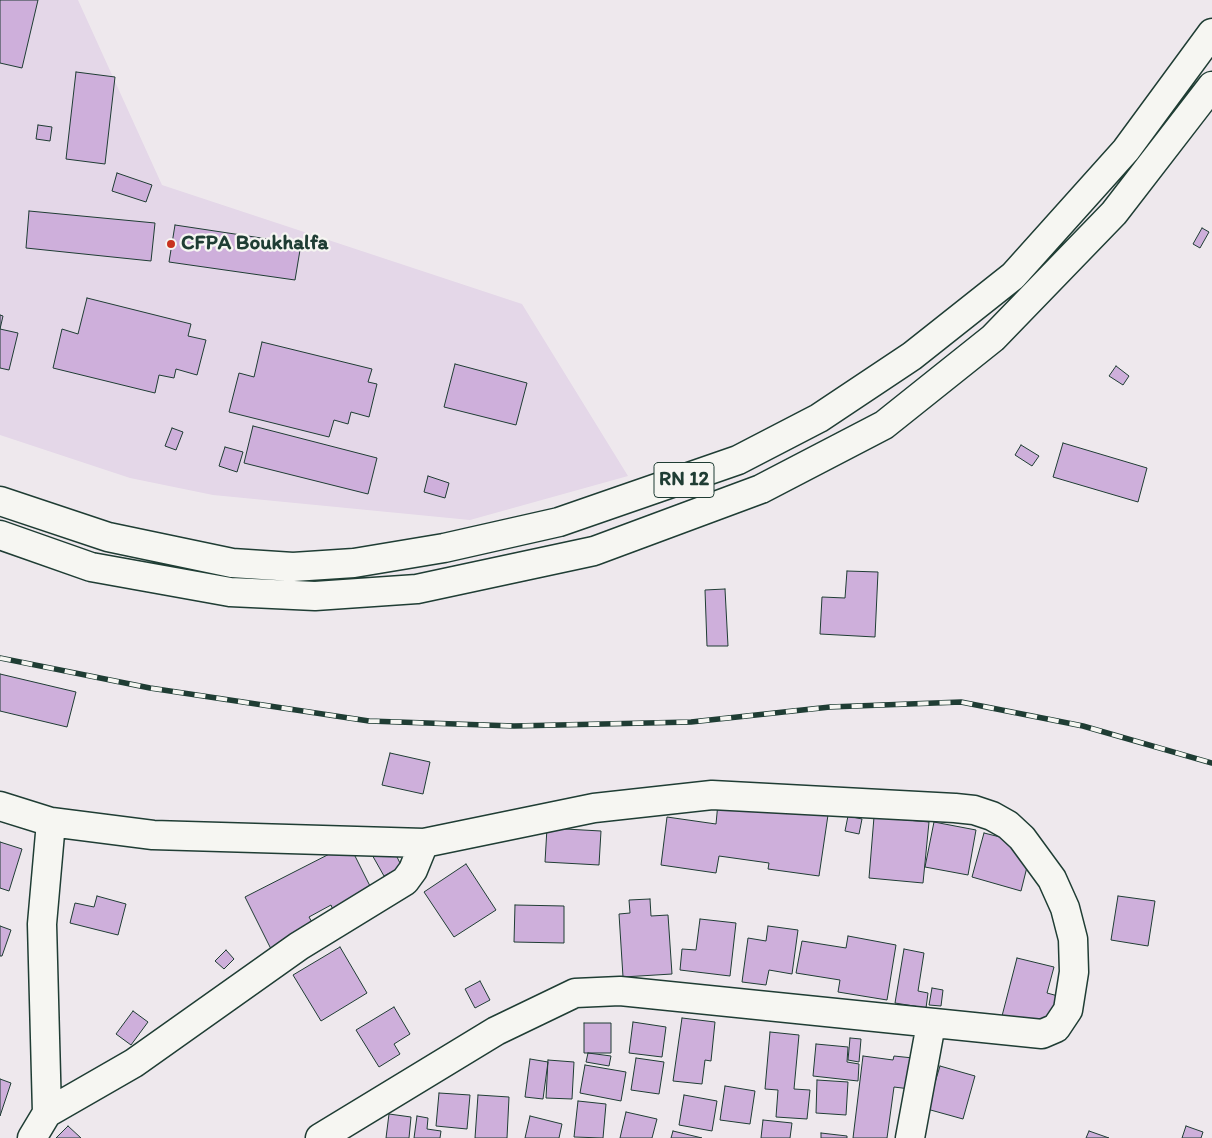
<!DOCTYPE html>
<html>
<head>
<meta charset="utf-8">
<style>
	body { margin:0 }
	canvas { display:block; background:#eee8ed }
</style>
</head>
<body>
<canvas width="1212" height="1138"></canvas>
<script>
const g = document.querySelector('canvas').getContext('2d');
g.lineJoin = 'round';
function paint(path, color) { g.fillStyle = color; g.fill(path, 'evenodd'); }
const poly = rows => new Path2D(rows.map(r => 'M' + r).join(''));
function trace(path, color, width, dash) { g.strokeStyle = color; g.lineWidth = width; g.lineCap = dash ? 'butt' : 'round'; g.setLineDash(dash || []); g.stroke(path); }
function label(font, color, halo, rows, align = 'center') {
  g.font = font + ' Itim,sans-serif'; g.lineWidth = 4.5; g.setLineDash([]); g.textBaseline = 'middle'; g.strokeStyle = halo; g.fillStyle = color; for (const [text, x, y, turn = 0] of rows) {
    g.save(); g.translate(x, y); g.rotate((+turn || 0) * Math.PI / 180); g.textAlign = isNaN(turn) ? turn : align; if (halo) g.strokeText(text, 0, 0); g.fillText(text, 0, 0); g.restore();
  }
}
paint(poly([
	[0,0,78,0,162,185,522,304,628,476,470,520,213,495,130,478,0,435]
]), '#e4d7e8');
const building = poly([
	[0,0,38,0,22,68,0,63,0,0],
	[76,72,115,77,105,164,66,159,76,72],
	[38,125,52,127,50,141,36,139,38,125],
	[117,173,152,185,146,202,112,191,117,173],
	[29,211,155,223,151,261,26,248,29,211],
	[175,225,301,244,295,280,169,262,175,225],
	[1202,228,1209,232,1200,248,1193,244,1202,228],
	[87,298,191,324,188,336,206,340,197,375,176,369,174,378,159,375,155,393,53,368,62,329,78,334,87,298],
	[0,315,3,316,0,329,18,333,9,370,0,368,0,315],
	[262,342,372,369,368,382,377,384,369,417,351,412,348,424,334,420,329,437,229,412,239,373,254,377,262,342],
	[455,364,527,383,516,425,444,407,455,364],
	[1116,366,1129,376,1123,385,1109,376,1116,366],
	[253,426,377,458,368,494,244,463,253,426],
	[172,428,183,432,176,450,165,446,172,428],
	[1063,443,1147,468,1138,502,1053,477,1063,443],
	[1021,445,1039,456,1032,466,1015,455,1021,445],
	[225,447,243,452,237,472,219,466,225,447],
	[428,476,449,483,445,498,424,492,428,476],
	[847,571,878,572,875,637,820,634,822,597,845,598,847,571],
	[725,589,728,646,707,646,705,590,725,589],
	[0,674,76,692,67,727,0,711,0,674],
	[390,753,430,762,423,794,382,785,390,753],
	[718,803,828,815,819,876,768,869,769,863,719,856,716,873,661,865,667,817,716,824,718,803],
	[848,816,862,819,859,834,845,831,848,816],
	[874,817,929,822,923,883,869,878,874,817],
	[934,822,976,830,968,875,925,867,934,822],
	[547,828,601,831,599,865,545,862,547,828],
	[984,833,1020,842,1017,856,1029,859,1021,891,972,877,984,833],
	[0,842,22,849,9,891,0,888,0,842],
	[390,843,402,867,384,876,371,853,390,843],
	[349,844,372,890,333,910,331,905,309,917,318,933,274,955,245,897,349,844],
	[466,864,496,910,454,937,424,892,466,864],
	[97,896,126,904,118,935,70,923,75,903,94,907,97,896],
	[1118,896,1155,901,1148,946,1111,940,1118,896],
	[650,899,651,916,668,915,672,974,623,977,619,914,630,913,629,900,650,899],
	[515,905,564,906,564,943,514,942,515,905],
	[700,919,736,923,730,976,680,970,682,949,696,950,700,919],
	[0,926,11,930,2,956,0,956,0,926],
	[768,926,798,930,792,974,769,970,766,985,742,982,748,938,766,941,768,926],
	[848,936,896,945,887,1000,838,992,840,980,796,973,802,941,846,948,848,936],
	[340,947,367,993,321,1021,293,975,340,947],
	[904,949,924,953,918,991,928,993,926,1008,895,1003,904,949],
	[226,950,234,959,224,969,215,961,226,950],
	[1017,958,1054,967,1047,993,1058,996,1050,1028,1002,1016,1017,958],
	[480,981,490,1000,475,1008,465,989,480,981],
	[932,988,943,990,941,1006,929,1005,932,988],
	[394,1007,410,1034,394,1044,400,1054,379,1067,356,1030,394,1007],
	[133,1011,148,1022,131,1045,116,1034,133,1011],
	[682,1018,715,1022,711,1061,705,1060,702,1084,673,1081,682,1018],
	[633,1022,666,1027,662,1057,629,1053,633,1022],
	[584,1023,611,1023,611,1053,584,1053,584,1023],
	[770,1032,799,1035,794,1089,810,1090,807,1119,776,1117,778,1090,765,1089,770,1032],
	[850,1038,861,1039,859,1062,848,1060,850,1038],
	[816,1044,848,1047,847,1062,859,1064,858,1081,813,1076,816,1044],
	[588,1053,611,1056,609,1066,586,1062,588,1053],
	[863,1056,893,1060,894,1056,913,1058,910,1089,894,1087,887,1138,853,1138,863,1056],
	[636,1058,664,1062,659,1094,631,1090,636,1058],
	[530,1059,548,1062,543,1099,525,1097,530,1059],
	[548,1060,574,1062,572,1099,546,1098,548,1060],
	[585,1065,626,1072,621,1101,580,1093,585,1065],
	[940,1066,975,1076,963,1119,927,1109,940,1066],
	[0,1079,11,1083,0,1116,0,1079],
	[817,1080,848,1082,846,1115,816,1113,817,1080],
	[725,1086,755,1091,750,1124,720,1120,725,1086],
	[439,1093,470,1095,467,1129,436,1126,439,1093],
	[478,1095,509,1097,507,1138,475,1138,478,1095],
	[684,1095,717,1101,712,1131,679,1125,684,1095],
	[578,1101,606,1104,603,1138,574,1137,578,1101],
	[626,1112,657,1119,652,1138,620,1138,626,1112],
	[389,1114,411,1117,409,1138,386,1138,389,1114],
	[417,1116,428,1118,427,1129,441,1131,440,1138,414,1138,417,1116],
	[530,1116,562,1124,559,1138,525,1138,530,1116],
	[763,1120,792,1123,790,1138,761,1138,763,1120],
	[68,1126,81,1138,56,1138,68,1126],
	[1186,1126,1203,1132,1201,1138,1182,1138,1186,1126],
	[673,1131,702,1138,671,1138,673,1131],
	[1089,1131,1109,1138,1086,1138,1089,1131],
	[821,1133,847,1136,847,1138,821,1138,821,1133]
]);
paint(building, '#ceafdb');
trace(building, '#1f3d34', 1);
const minor = poly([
	[0,806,51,822,153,835,424,843,594,808,712,795,955,808,974,810,992,816,1008,825,1022,838,1052,879,1065,908,1073,939,1074,972,1068,1010,1056,1028,1042,1034,620,991,575,993,496,1031,320,1138],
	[47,1113,42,924,51,822],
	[32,1138,47,1113,134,1063,299,946,405,881,413,870,424,843],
	[910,1138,931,1024]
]);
const highway = poly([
	[0,501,108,537,232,563,293,567,354,563,444,548,559,522,738,460,819,418,912,356,1013,276,1126,150,1212,33],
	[0,535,91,567,230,592,315,596,417,589,594,551,761,489,884,425,993,338,1114,213,1212,86]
]);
trace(minor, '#1f3d34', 31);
trace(highway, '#1f3d34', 31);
trace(minor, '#f6f6f2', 28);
trace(highway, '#f6f6f2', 28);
const rail = poly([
	[0,658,150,688,369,721,514,726,691,722,830,707,961,702,1083,726,1212,763]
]);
trace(rail, '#1f3d34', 5.5);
trace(rail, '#f6f6f2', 4, [11]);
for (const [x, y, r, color] of [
	[171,244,5,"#c8321e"]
]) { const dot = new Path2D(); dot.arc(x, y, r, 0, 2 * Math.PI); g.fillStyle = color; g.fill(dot); trace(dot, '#f6f6f2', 2); }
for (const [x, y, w] of [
	[684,480,60]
]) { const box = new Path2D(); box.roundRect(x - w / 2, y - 17.5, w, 35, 4); g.fillStyle = '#f6f6f2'; g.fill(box); trace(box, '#1f3d34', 1); }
label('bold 20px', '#1f3d34', null, [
	["RN 12",684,480]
]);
label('bold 21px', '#1f3d34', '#f6f6f2', [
	["CFPA Boukhalfa",181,244]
], 'left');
</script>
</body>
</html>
